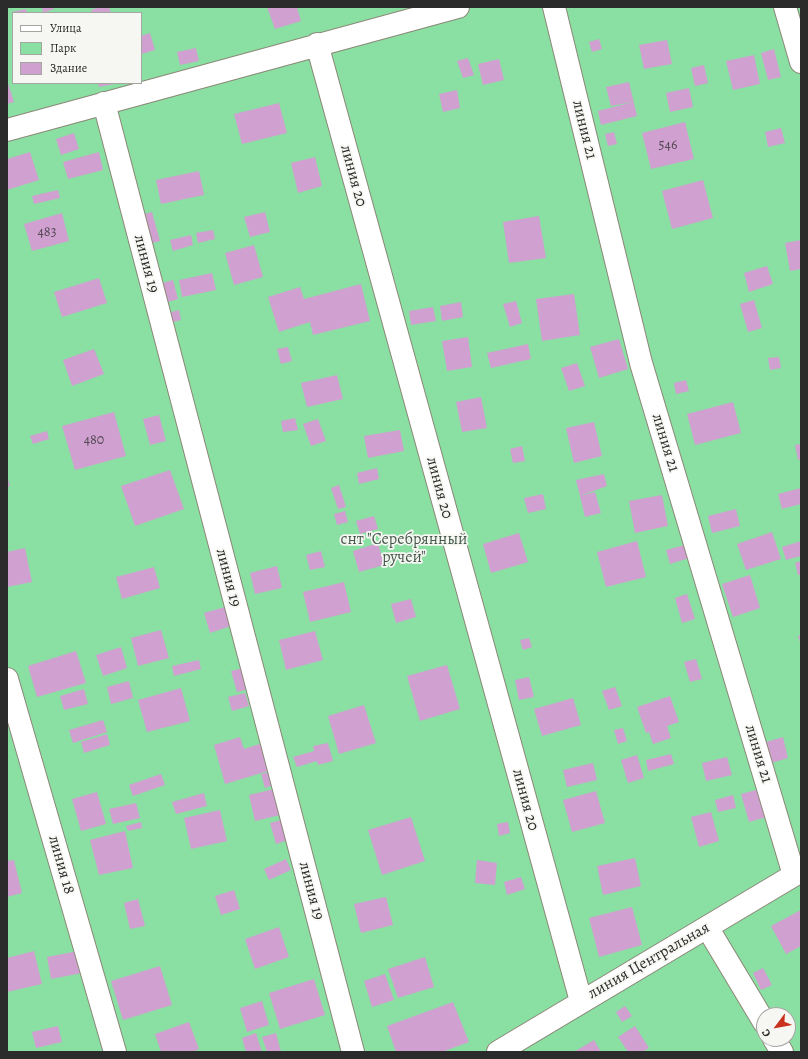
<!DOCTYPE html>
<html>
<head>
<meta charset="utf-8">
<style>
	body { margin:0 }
	#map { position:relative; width:808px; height:1059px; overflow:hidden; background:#ece3c6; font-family:Alegreya,serif }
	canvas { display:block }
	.frame { position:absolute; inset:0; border:8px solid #2b2b2b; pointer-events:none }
	.legend { position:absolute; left:12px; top:12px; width:130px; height:72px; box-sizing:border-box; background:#f6f6f2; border:1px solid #a5a5a2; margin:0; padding:5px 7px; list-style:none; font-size:12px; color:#2b2b2b }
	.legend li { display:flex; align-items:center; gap:8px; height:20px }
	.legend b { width:20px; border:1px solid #a5a5a2 }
	.north { position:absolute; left:756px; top:1007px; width:40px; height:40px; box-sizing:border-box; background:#f6f6f2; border:1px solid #a5a5a2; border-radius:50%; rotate:238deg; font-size:11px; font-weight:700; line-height:16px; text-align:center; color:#2b2b2b }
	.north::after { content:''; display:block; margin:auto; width:14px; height:18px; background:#c8321e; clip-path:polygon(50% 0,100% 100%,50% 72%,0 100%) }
</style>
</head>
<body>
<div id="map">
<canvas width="808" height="1059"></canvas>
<div class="frame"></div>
<ul class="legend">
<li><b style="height:5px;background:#fff"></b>Улица</li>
<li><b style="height:11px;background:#8adfa2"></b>Парк</li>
<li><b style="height:11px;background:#d0a1d0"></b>Здание</li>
</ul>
<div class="north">С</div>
</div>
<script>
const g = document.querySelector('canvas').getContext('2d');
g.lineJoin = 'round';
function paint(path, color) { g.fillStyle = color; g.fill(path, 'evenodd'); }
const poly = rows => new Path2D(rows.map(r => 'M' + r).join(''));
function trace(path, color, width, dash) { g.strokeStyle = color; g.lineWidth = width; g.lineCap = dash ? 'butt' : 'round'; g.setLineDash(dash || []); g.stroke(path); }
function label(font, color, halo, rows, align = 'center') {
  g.font = font + ' Alegreya,serif'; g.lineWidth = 3.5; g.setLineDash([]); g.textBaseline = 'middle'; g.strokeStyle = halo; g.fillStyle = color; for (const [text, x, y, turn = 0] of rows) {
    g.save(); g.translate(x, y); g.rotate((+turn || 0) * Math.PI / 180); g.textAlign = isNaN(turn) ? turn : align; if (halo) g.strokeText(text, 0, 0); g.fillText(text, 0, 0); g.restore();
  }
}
paint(poly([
	[7,7,801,7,801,1052,7,1052],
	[13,13,141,13,141,83,13,83],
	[764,1015,788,1015,788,1039,764,1039]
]), '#8adfa2');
paint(poly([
	[42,7,53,7,54,9,43,13],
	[100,7,109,7,111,13,92,13,91,10],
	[267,7,297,7,301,21,275,29],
	[26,9,27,13,12,13,12,12],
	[150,33,155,50,142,54,141,36],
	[599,39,602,49,592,52,589,42],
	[667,40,672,64,644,69,639,45],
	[196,48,199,61,180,65,177,52],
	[774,49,781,77,768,80,761,53],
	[754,55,760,84,733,90,726,61],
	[468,58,474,75,463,78,457,61],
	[499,59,504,80,483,85,478,64],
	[704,65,708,83,695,86,691,68],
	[7,80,14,102,7,104],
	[629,82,637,116,601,125,598,111,633,102,611,106,606,87],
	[98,83,114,83,114,84,99,87],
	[689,88,693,107,670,112,666,93],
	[457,90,460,108,443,112,439,94],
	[279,103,287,133,242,144,234,114],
	[685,122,694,159,651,169,642,133],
	[781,128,785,143,768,147,765,132],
	[614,132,617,144,608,146,605,134],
	[74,133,79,149,61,155,56,139],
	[30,152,39,180,7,190,7,159],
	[99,152,103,170,68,179,63,162],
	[315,157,322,186,298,193,291,163],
	[199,171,204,195,161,204,156,180],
	[703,180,713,218,672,229,662,191],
	[58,190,60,198,34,204,32,196],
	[152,212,160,241,145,245,137,216],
	[265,212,270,232,250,237,244,217],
	[62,213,69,241,32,251,24,224],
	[539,216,546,258,509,263,503,222],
	[213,230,215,239,198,243,196,233],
	[191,235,193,245,173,251,170,240],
	[801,240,801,269,790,271,785,243],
	[254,245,263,277,234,285,225,253],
	[767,266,773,284,749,292,744,273],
	[212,273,216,290,182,297,179,280],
	[99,278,107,303,62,317,54,292],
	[173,280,178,299,161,304,156,285],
	[361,284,370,321,313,335,310,322,279,332,268,297,300,287,304,299],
	[574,294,580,335,542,341,536,299],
	[754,300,762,328,748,332,740,304],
	[516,301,522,323,510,327,503,304],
	[461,302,463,317,442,321,440,306],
	[433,307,436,321,411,325,409,311],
	[179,310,181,320,166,324,164,314],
	[468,337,472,367,447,371,442,341],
	[619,339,628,369,599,378,590,347],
	[528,344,531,359,491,368,487,353],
	[288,347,292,361,281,364,277,349],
	[94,349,104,374,72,386,63,360],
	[779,357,781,368,770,370,768,358],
	[577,363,585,386,569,391,561,368],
	[337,375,343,399,307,407,301,383],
	[686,380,689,391,676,394,674,383],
	[481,397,487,428,462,432,456,402],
	[733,402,741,433,695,445,687,414],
	[114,412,126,456,75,470,62,426],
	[159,415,166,441,150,445,143,419],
	[295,418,298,430,283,432,281,421],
	[318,419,326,441,311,446,303,424],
	[594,422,602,456,574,463,566,428],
	[400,430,404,451,368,458,364,436],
	[47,431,49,439,33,444,30,436],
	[801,444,801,459,798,460,795,445],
	[522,446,525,461,513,463,510,449],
	[377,468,379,479,359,484,357,473],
	[170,470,184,509,135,526,121,486],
	[604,474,607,486,580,496,576,480],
	[7,476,10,486,7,487],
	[339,485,346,507,338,509,331,488],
	[801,488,801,504,782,509,778,494],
	[595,492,601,513,585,517,580,496],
	[543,494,546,509,528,513,524,498],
	[662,495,668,526,635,533,629,501],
	[736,509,740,526,712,533,708,516],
	[345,511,348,522,337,525,334,514],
	[374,516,378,529,360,534,356,521],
	[772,532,781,559,746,570,737,544],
	[519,533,528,562,491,573,483,544],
	[637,541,646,577,606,587,597,552],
	[801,541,801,556,786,560,782,547],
	[378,543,384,565,359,572,353,551],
	[685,545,689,558,670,564,666,550],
	[25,548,32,582,7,587,7,552],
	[321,551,325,567,310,570,306,555],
	[801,561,801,575,798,575,795,563],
	[277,566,282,588,255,594,250,573],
	[154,567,160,588,122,599,116,577],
	[750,575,760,608,733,617,722,584],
	[344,582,351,612,310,622,303,592],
	[687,594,695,619,682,623,675,598],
	[411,599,416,617,396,623,391,604],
	[225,607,231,626,210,633,204,613],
	[161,630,169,658,138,666,131,638],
	[315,631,323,660,286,670,279,640],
	[801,635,801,645,798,636],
	[529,638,532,647,523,650,520,640],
	[121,647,127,668,103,676,96,655],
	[76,651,86,683,37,697,28,666],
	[696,659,702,679,690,682,684,662],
	[199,660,201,669,174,676,172,666],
	[447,665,460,709,420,721,407,676],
	[243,668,249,689,237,692,231,671],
	[529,677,534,697,519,700,515,680],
	[129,681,133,698,111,704,107,687],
	[615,687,622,706,609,710,602,691],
	[181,688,190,721,147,732,138,700],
	[84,689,88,704,64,710,60,696],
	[245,693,249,706,232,711,228,697],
	[670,696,679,722,667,726,671,738,653,744,649,732,646,733,637,707],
	[573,698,581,725,542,736,534,709],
	[364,705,376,743,339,754,328,716],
	[103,720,107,732,73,743,69,730],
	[623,728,627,741,618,744,614,730],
	[107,734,110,745,84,753,81,742],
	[240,737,244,749,266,742,275,769,225,784,214,745],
	[783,737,788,758,768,764,763,743],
	[328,743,333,761,318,765,317,761,297,767,293,757,314,751,313,746],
	[671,754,674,764,648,771,646,760],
	[637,755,644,778,628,783,621,760],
	[727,757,732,775,706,781,702,763],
	[593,763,597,780,567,787,563,770],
	[273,771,277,784,265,788,261,774],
	[161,774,165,785,133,796,129,785],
	[274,789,280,815,255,821,249,795],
	[760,789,767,817,749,822,741,794],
	[596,791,605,823,572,832,563,800],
	[97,792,106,824,81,831,72,799],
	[204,793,207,806,176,814,172,802],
	[733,795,736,808,718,812,715,800],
	[136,803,140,818,113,824,109,809],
	[220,810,227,841,191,849,184,818],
	[711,812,719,841,699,847,691,817],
	[411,817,425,861,382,875,368,830],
	[281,820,288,840,276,844,270,823],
	[141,822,142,828,128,831,126,826],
	[508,822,510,833,499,836,497,824],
	[125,831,133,868,99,875,90,840],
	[635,858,641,886,603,895,597,866],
	[286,859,291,870,269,880,264,869],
	[14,860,22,893,7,897,7,861],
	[477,860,497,863,495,885,475,883],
	[521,877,525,889,507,895,504,882],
	[234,890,240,909,221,915,215,896],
	[386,897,393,925,361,933,354,904],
	[138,899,145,926,130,929,124,903],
	[632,907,642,945,599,957,589,918],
	[801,910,801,946,786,954,771,926],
	[279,927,289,957,255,969,245,939],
	[34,951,42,984,7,992,7,958],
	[78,951,82,973,51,979,47,957],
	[425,957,434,987,398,998,388,969],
	[160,966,172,1005,123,1020,111,981],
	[763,968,772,985,761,990,753,973],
	[385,974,394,1000,372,1007,364,981],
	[314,979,325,1015,280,1029,269,993],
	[262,1001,269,1025,247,1032,240,1008],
	[453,1002,469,1042,442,1052,396,1052,387,1026],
	[625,1006,632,1016,622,1022,616,1012],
	[189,1022,199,1049,192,1052,161,1052,155,1034],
	[58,1026,62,1042,36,1048,32,1032],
	[635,1026,649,1048,642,1052,628,1052,618,1037],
	[256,1033,262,1052,246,1052,242,1038],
	[276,1033,281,1052,267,1052,262,1037],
	[594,1040,601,1052,574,1052]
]), '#d0a1d0');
const minor = poly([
	[554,7,641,363,794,875],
	[785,7,801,62],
	[317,44,581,1001],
	[104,103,353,1052],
	[7,130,458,7],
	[7,679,115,1052],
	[707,927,764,1022],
	[774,1039,782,1052],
	[498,1052,801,871]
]);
trace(minor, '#8c8778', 24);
trace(minor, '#fff', 22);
label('14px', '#544854', null, [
	["546",668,146],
	["483",47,233],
	["480",94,441]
]);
label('16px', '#2b2b2b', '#f6f6f2', [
	["линия 21",584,130,76],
	["линия 20",353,176,75],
	["линия 19",146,264,75],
	["линия 21",665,443,73],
	["линия 20",439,488,75],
	["линия 19",228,578,75],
	["линия 21",758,754,73],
	["линия 20",525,800,75],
	["линия 18",61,865,74],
	["линия 19",311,891,75],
	["линия Центральная",649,961,-30]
]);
label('16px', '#435849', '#f6f6f2', [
	["снт \"Серебрянный",404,540],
	["ручей\"",404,558]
]);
</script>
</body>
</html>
